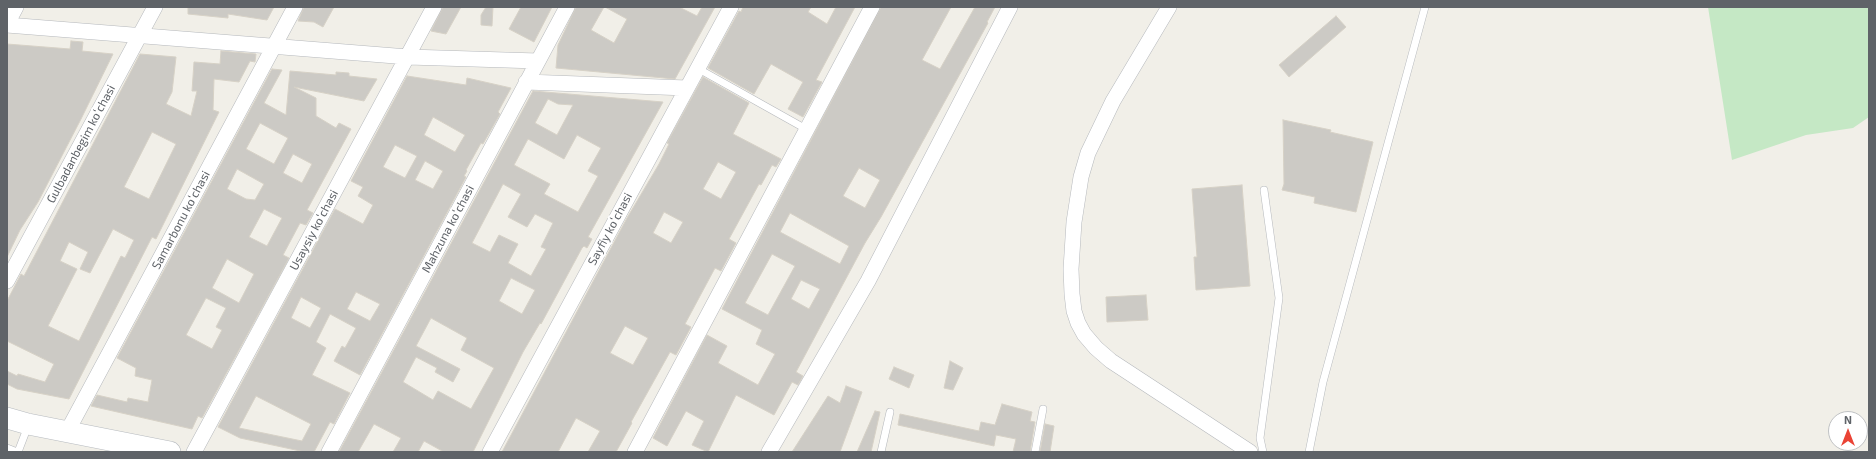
<!DOCTYPE html>
<html>
<head>
<meta charset="utf-8">
<style>
	body { margin:0 }
	#map { position:relative; width:1876px; height:459px; overflow:hidden; background:#f1efe8; font-family:"Exo 2",sans-serif }
	canvas { display:block }
	.frame { position:absolute; inset:0; border:8px solid #5f6368; pointer-events:none }
	.north { position:absolute; left:1828px; top:411px; width:40px; height:40px; box-sizing:border-box; background:#fff; border:1px solid #bfc1c3; border-radius:50%; rotate:0deg; font-size:11px; font-weight:700; line-height:16px; text-align:center; color:#5f6368 }
	.north::after { content:''; display:block; margin:auto; width:14px; height:18px; background:#ea4335; clip-path:polygon(50% 0,100% 100%,50% 72%,0 100%) }
</style>
</head>
<body>
<div id="map">
<canvas width="1876" height="459"></canvas>
<div class="frame"></div>
<div class="north">N</div>
</div>
<script>
const g = document.querySelector('canvas').getContext('2d');
g.lineJoin = 'round';
function paint(path, color) { g.fillStyle = color; g.fill(path, 'evenodd'); }
const poly = rows => new Path2D(rows.map(r => 'M' + r).join(''));
function trace(path, color, width, dash) { g.strokeStyle = color; g.lineWidth = width; g.lineCap = dash ? 'butt' : 'round'; g.setLineDash(dash || []); g.stroke(path); }
function label(font, color, halo, rows, align = 'center') {
  g.font = font + ' "Exo 2",sans-serif'; g.lineWidth = 4; g.setLineDash([]); g.textBaseline = 'middle'; g.strokeStyle = halo; g.fillStyle = color; for (const [text, x, y, turn = 0] of rows) {
    g.save(); g.translate(x, y); g.rotate((+turn || 0) * Math.PI / 180); g.textAlign = isNaN(turn) ? turn : align; if (halo) g.strokeText(text, 0, 0); g.fillText(text, 0, 0); g.restore();
  }
}
paint(poly([
	[1708,7,1869,7,1869,117,1853,128,1806,135,1732,160]
]), '#c5e8c5');
const building = poly([
	[188,7,274,7,267,20,228,14,228,18,188,14,188,7],
	[304,7,334,7,323,27,314,22,298,21,304,7],
	[443,7,461,7,446,34,431,31,443,7],
	[486,7,493,7,492,26,481,25,481,15,486,7],
	[521,7,552,7,534,42,509,29,521,7],
	[576,7,604,7,591,30,614,43,627,19,605,7,679,7,697,16,702,7,715,7,675,79,556,68,558,45,576,7],
	[743,7,811,7,808,12,827,24,836,7,855,7,816,80,822,82,803,117,788,109,803,82,771,64,754,94,708,68,739,11,741,12,743,7],
	[881,7,951,7,922,60,940,69,975,7,995,7,987,22,988,23,881,217,865,243,796,372,803,376,798,385,792,382,774,415,736,395,708,452,692,445,704,421,686,411,667,446,653,438,707,335,727,346,718,363,758,385,775,354,756,344,762,330,722,309,881,7],
	[859,168,880,180,865,208,843,196,859,168],
	[790,213,849,246,840,264,780,232,790,213],
	[772,254,795,266,768,315,745,303,772,254],
	[801,280,820,289,809,309,791,299,801,280],
	[1336,16,1346,27,1289,77,1279,65,1336,16],
	[71,41,83,42,82,51,113,54,81,119,38,202,20,230,7,257,7,44,70,49,71,41],
	[221,51,256,54,255,62,250,61,239,82,214,79,213,110,219,112,156,239,152,237,69,399,17,389,7,384,7,371,17,376,18,374,45,382,54,364,7,341,7,301,21,274,24,276,140,54,176,57,172,92,166,104,191,116,197,91,192,91,194,62,220,64,221,51],
	[152,132,176,144,149,199,124,187,152,132],
	[113,229,134,240,125,258,121,256,79,341,48,326,77,269,60,261,69,242,88,252,80,269,90,273,113,229],
	[272,69,282,70,264,103,286,115,290,71,336,75,336,72,349,73,349,76,377,79,364,101,294,87,316,98,316,116,336,128,339,123,351,129,307,210,313,213,306,225,300,223,283,255,289,258,202,418,198,416,192,429,91,406,97,395,127,402,128,398,148,402,152,380,135,376,136,368,117,358,272,69],
	[260,123,288,138,274,164,246,149,260,123],
	[293,154,312,164,302,183,283,173,293,154],
	[237,169,264,184,255,200,246,199,227,189,237,169],
	[264,209,282,218,267,246,249,237,264,209],
	[227,259,254,274,239,303,212,288,227,259],
	[206,298,226,308,216,327,222,330,212,349,186,335,206,298],
	[407,76,466,85,467,78,511,88,498,112,500,114,483,144,481,143,466,170,467,171,464,176,466,177,360,375,334,361,342,346,345,348,356,328,330,314,316,342,326,348,312,375,350,393,334,424,330,422,314,452,305,452,240,438,218,427,335,209,363,224,373,205,358,196,363,187,351,181,407,76],
	[433,117,465,135,455,152,424,135,433,117],
	[395,145,417,156,405,178,383,167,395,145],
	[425,161,443,171,433,189,415,180,425,161],
	[356,292,380,304,370,321,347,309,356,292],
	[301,297,321,308,310,328,291,318,301,297],
	[256,396,311,424,302,441,239,428,256,396],
	[703,77,749,103,733,134,781,159,776,167,772,165,761,185,759,184,729,239,736,243,721,271,715,268,685,324,691,327,676,355,670,352,631,422,632,423,616,452,588,452,600,431,576,418,558,452,502,452,627,218,659,164,669,144,667,143,703,77],
	[718,162,736,172,721,199,703,189,718,162],
	[664,212,683,222,671,243,653,233,664,212],
	[625,326,648,338,633,365,610,353,625,326],
	[533,91,663,102,588,237,592,239,587,248,584,246,582,248,541,324,540,323,523,352,473,452,444,452,424,441,418,452,393,452,401,438,374,424,358,452,339,452,533,91],
	[548,99,558,104,573,105,557,135,535,123,548,99],
	[577,135,601,148,588,171,598,176,578,212,544,194,550,184,514,165,528,139,564,159,577,135],
	[503,184,521,194,508,217,527,227,535,214,553,223,541,247,546,249,531,276,508,263,518,244,499,235,490,252,472,243,503,184],
	[511,278,535,290,522,314,499,301,511,278],
	[431,318,467,338,461,350,494,368,471,409,438,391,433,400,403,382,416,357,437,368,435,372,453,382,460,369,416,346,431,318],
	[1283,120,1331,130,1330,132,1373,142,1356,212,1314,203,1315,197,1282,190,1284,184,1283,120],
	[1242,185,1250,286,1196,290,1194,257,1197,257,1192,189,1242,185],
	[1146,295,1148,320,1107,322,1106,297,1146,295],
	[950,361,963,368,953,390,944,388,950,361],
	[894,367,914,375,909,388,889,379,894,367],
	[846,386,862,392,840,452,792,452,828,396,840,403,846,386],
	[1002,404,1032,412,1030,421,1035,422,1030,452,1013,452,1016,439,996,435,994,446,898,425,900,414,979,431,981,422,995,425,1002,404],
	[875,411,880,412,871,452,857,452,875,411],
	[1045,424,1054,426,1050,452,1040,452,1045,424]
]);
paint(building, '#cccac5');
trace(building, '#d6d1c6', 1);
const lane = poly([
	[697,68,806,129],
	[7,448,17,452],
	[18,452,28,426],
	[881,452,890,412],
	[1035,452,1043,409],
	[1263,452,1260,438,1279,298,1264,190],
	[1309,452,1323,382,1425,7]
]);
const street = poly([
	[1169,7,1113,101,1088,153,1081,177,1074,222,1071,269,1072,294,1074,311,1078,323,1084,334,1096,348,1111,361,1250,452],
	[7,24,16,7],
	[7,25,408,57,538,61],
	[526,82,687,88],
	[7,281,155,7],
	[67,432,295,7],
	[194,452,434,7],
	[329,452,567,7],
	[490,452,731,7],
	[635,452,872,7],
	[769,452,868,281,1010,7]
]);
const secondary = poly([
	[7,418,28,424,170,452]
]);
trace(lane, '#b5b8bc', 8);
trace(street, '#b5b8bc', 16);
trace(secondary, '#b6babf', 22);
trace(lane, '#fff', 7);
trace(street, '#fff', 15);
trace(secondary, '#fff', 21);
label('12px', '#5f6368', '#fff', [
	["Gulbadanbegim koʻchasi",81,144,-62],
	["Samarbonu koʻchasi",181,220,-62],
	["Mahzuna koʻchasi",448,229,-62],
	["Sayfiy koʻchasi",610,229,-62],
	["Usaysiy koʻchasi",314,230,-62]
]);
</script>
</body>
</html>
